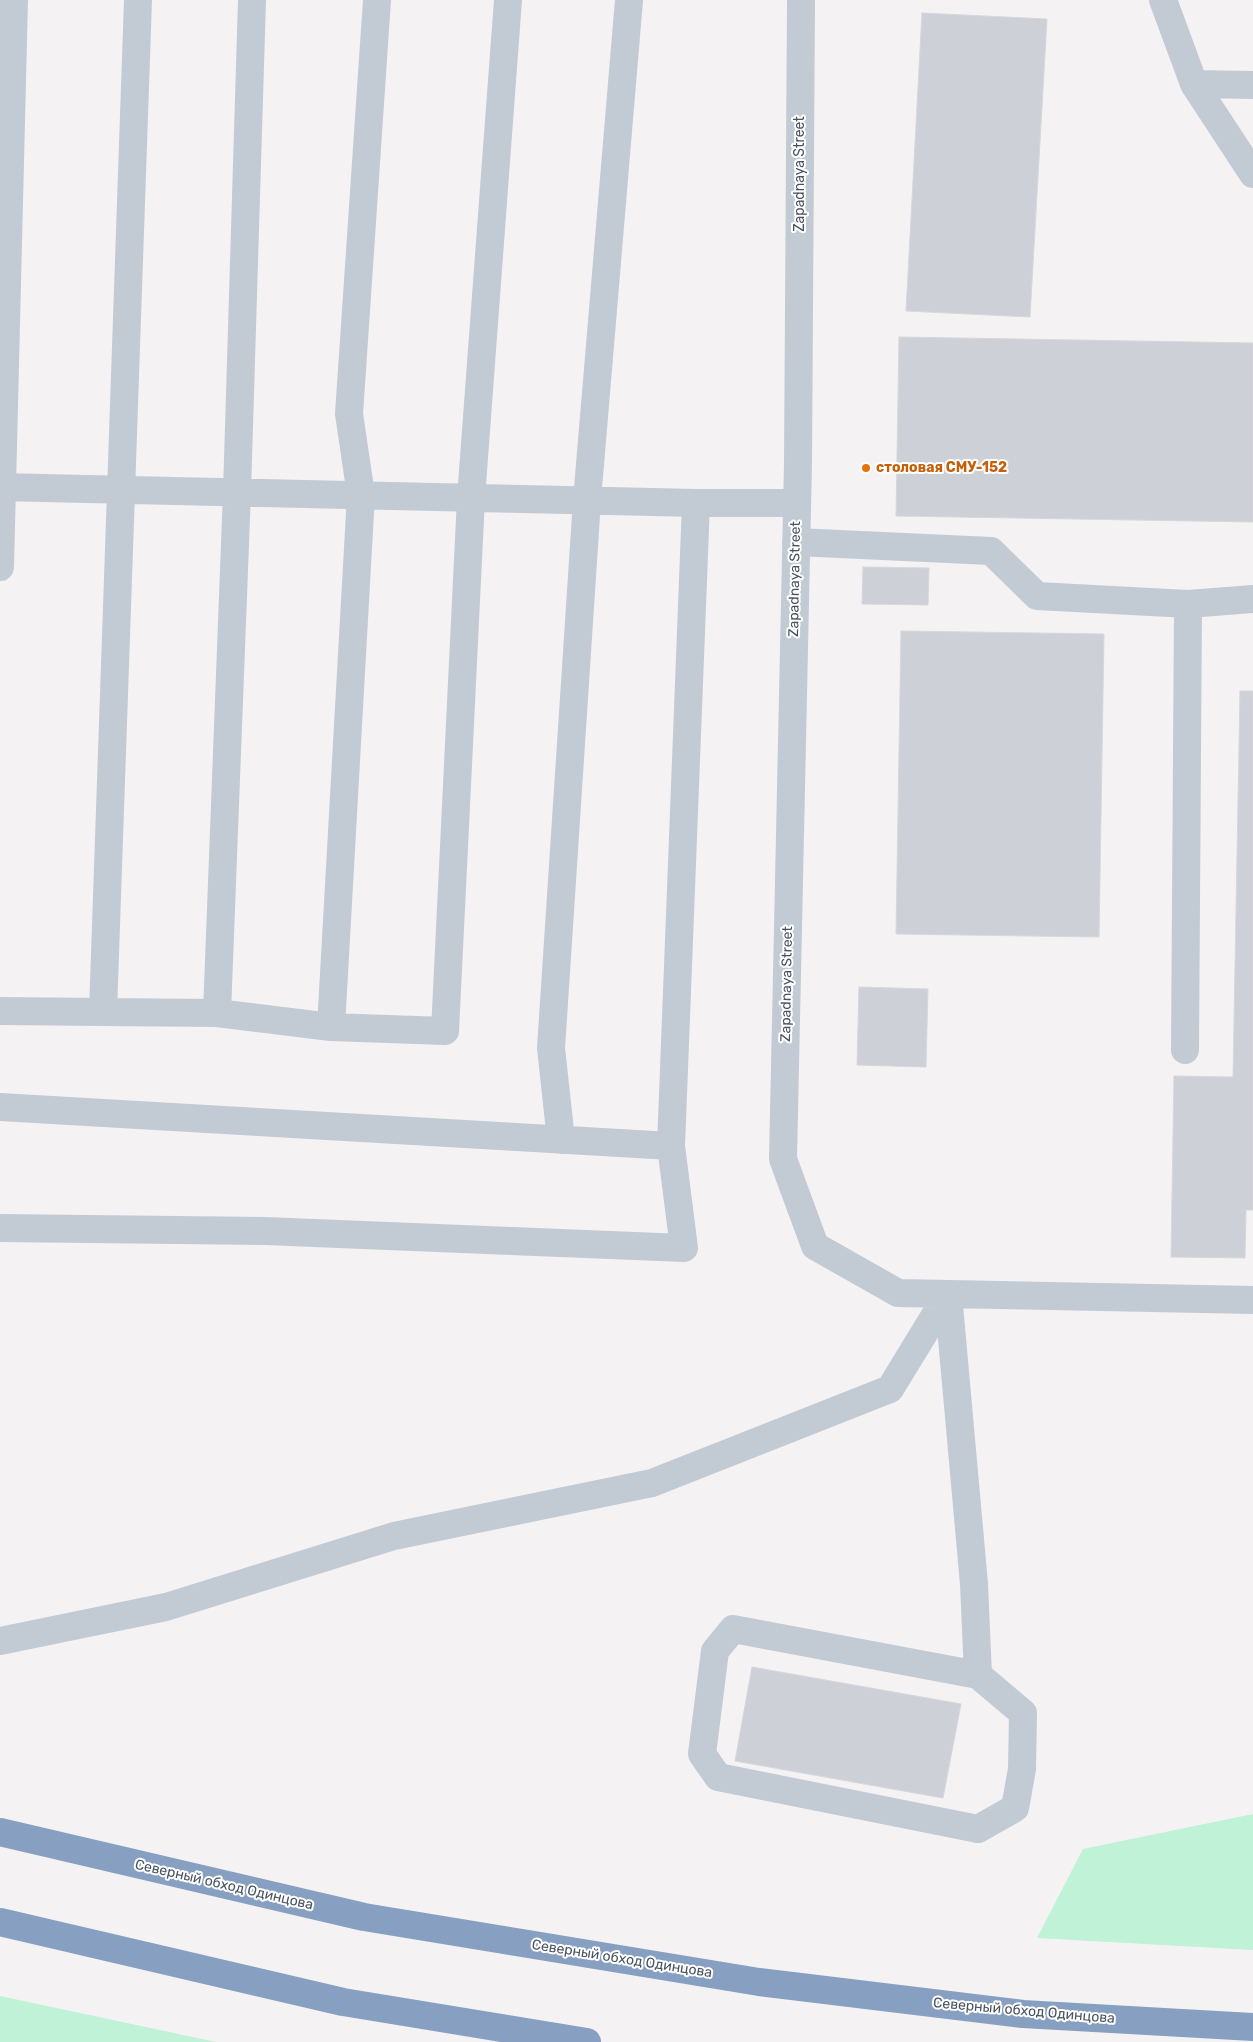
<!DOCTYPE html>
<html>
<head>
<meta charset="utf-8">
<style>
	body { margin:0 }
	canvas { display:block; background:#f4f2f2 }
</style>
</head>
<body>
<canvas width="1253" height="2042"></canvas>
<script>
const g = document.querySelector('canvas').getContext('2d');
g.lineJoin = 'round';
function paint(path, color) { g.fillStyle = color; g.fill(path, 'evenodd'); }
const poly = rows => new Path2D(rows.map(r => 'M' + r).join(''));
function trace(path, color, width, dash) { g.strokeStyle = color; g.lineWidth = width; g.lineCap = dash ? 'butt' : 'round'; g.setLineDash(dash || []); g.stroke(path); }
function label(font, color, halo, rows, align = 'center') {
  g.font = font + ' Rubik,sans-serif'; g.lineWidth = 4; g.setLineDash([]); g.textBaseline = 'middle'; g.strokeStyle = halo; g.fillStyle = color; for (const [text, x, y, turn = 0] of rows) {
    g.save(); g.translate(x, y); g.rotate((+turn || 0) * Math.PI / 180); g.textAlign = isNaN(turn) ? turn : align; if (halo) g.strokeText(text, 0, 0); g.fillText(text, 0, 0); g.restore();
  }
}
paint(poly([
	[1253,1814,1253,1950,1037,1938,1083,1849],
	[0,1996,216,2042,0,2042]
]), '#bff2d6');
const building = poly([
	[922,13,1047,19,1030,317,906,311,922,13],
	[899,337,1253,343,1253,522,896,516,899,337],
	[863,567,929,568,928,605,862,604,863,567],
	[901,631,1104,634,1099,937,896,934,901,631],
	[1240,691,1253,691,1253,1210,1246,1210,1245,1258,1171,1257,1174,1076,1233,1077,1240,691],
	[859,987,928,989,926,1067,857,1065,859,987],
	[752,1667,961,1704,943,1798,735,1761,752,1667]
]);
paint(building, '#cdd0d6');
trace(building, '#d5d7dd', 1);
trace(poly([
	[138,0,103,1012,217,1013,237,492,252,0],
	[377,0,349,414,361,495,331,1027,445,1031,471,498,508,0],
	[801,0,798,463,783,1159,815,1246,898,1293,1253,1300],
	[1163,0,1194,84,1253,85],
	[1194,84,1253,174],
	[0,487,696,503],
	[796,542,991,551,1037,596,1188,604,1185,1050],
	[0,567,14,0],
	[1188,604,1253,599],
	[0,1011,103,1012],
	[217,1013,331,1027],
	[0,1107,671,1146],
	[561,1140,551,1048,587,500,629,0],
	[0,1228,265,1231,684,1248,671,1146,696,503,797,503],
	[948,1294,974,1584,978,1675,1023,1713,1022,1769,1015,1808,978,1829,718,1777,702,1754,715,1651,733,1629,978,1675],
	[0,1641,166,1607,394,1536,652,1483,890,1389,948,1294]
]), '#c2cbd4', 28);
trace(poly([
	[0,1832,364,1917,759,1982,1023,2014,1253,2027],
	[0,1922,343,2002,587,2042]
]), '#87a0c2', 28);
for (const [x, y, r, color] of [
	[866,468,5,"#e8710a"]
]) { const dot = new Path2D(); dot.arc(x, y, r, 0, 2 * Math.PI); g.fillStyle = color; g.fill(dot); trace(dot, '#fff', 2); }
label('14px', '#485360', '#fff', [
	["Zapadnaya Street",800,174,-90],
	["Zapadnaya Street",795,579,-89],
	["Zapadnaya Street",787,984,-89],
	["Северный обход Одинцова",224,1885,13],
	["Северный обход Одинцова",622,1959,9],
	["Северный обход Одинцова",1024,2011,5]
]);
label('bold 14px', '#c56008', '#fff', [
	["столовая СМУ-152",876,468]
], 'left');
</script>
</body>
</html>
